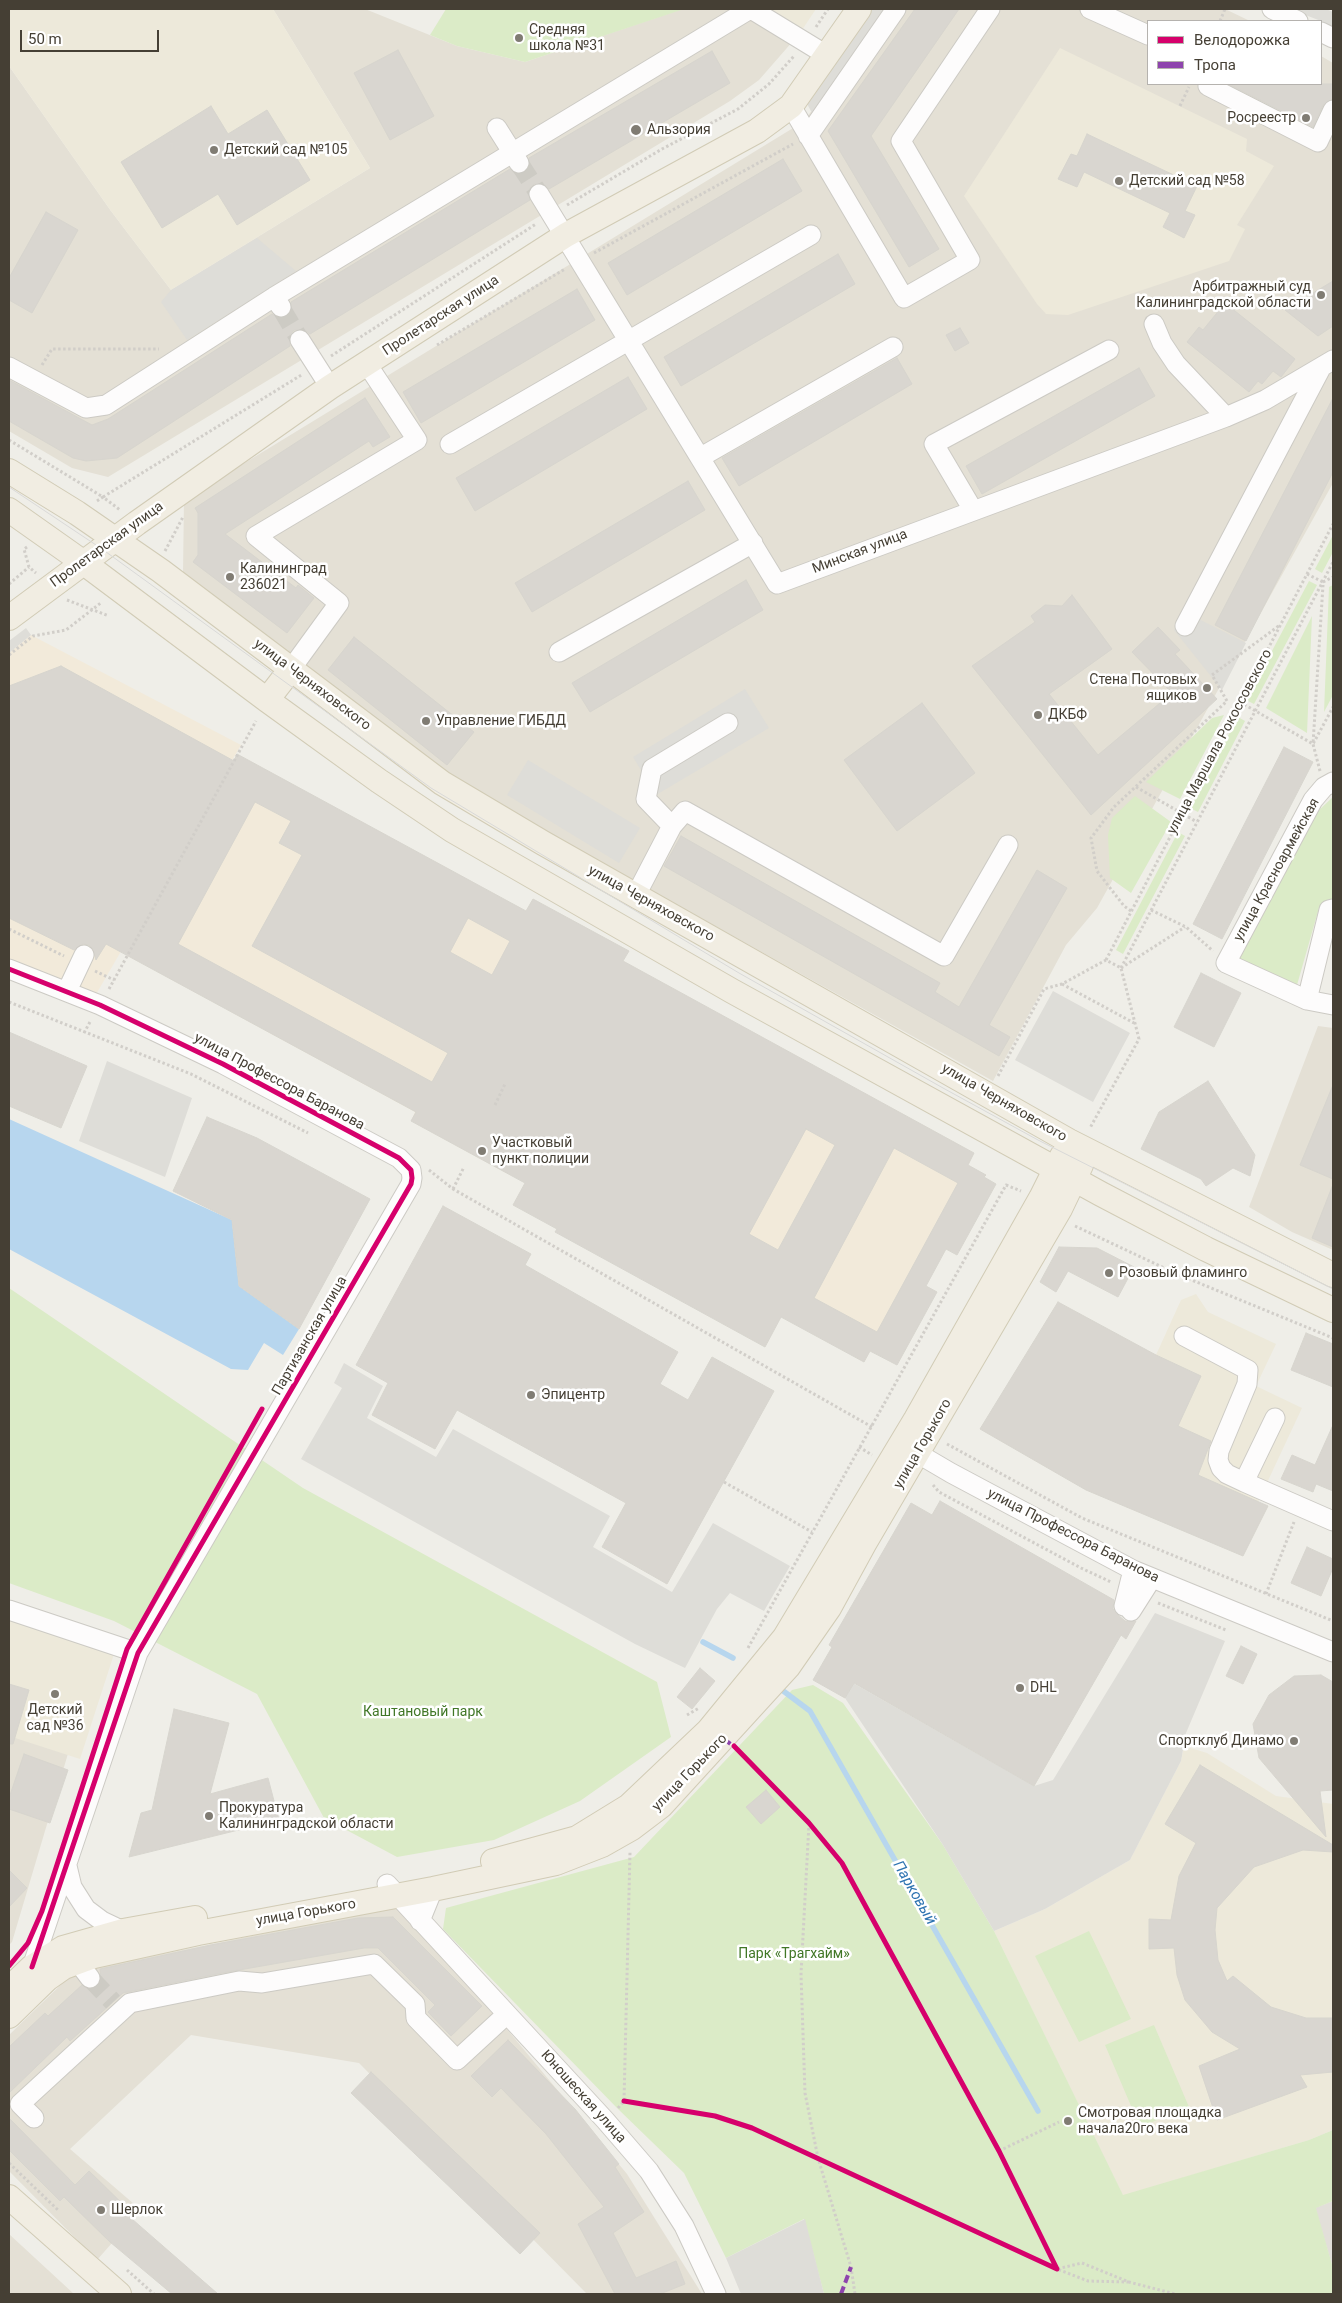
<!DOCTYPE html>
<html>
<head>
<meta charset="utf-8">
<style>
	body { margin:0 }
	#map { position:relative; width:1342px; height:2303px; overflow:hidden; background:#efeee8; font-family:Roboto,sans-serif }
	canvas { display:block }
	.frame { position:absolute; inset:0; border:10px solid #453f34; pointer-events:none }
	.legend { position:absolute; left:1147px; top:20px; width:175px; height:65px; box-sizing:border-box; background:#fff; border:1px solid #b5b2ae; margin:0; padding:6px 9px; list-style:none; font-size:15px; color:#453f34 }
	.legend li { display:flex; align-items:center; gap:10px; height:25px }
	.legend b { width:25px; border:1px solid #b5b2ae }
	.scale { position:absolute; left:20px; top:30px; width:139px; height:22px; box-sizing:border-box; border:2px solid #453f34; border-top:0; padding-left:6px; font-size:15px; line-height:18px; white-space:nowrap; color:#453f34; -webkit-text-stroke:4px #fff; paint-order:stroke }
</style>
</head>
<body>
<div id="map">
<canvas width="1342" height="2303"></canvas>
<div class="frame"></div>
<ul class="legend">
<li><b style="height:6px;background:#d6006c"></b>Велодорожка</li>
<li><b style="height:6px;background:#8e44ad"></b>Тропа</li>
</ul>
<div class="scale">50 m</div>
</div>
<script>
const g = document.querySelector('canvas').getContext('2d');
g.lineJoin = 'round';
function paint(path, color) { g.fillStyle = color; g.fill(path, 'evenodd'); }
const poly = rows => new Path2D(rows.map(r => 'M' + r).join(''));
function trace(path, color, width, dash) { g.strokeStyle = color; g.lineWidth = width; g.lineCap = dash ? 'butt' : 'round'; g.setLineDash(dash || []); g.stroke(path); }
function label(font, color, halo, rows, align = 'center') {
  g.font = font + ' Roboto,sans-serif'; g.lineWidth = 5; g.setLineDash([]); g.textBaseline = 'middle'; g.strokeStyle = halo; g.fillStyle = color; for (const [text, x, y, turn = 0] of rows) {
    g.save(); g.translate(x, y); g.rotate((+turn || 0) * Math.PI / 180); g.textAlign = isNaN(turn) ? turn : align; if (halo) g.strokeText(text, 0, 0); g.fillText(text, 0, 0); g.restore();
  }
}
paint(poly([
	[273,9,365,9,457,46,525,62,682,9,764,9,800,33,759,80,730,101,108,477,72,468,9,431,9,66,111,211,171,290,370,168],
	[891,9,1225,9,1250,21,1148,21,1148,84,1321,84,1321,56,1333,63,1333,483,1097,908,1066,945,993,1081,446,776,183,573,184,500,803,122],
	[1318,1026,1333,1028,1333,1250,1292,1232,1249,1207],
	[9,1624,97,1656,12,1942,9,1945],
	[404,1905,627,2174,702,2294,587,2294,359,2063,191,2035,70,2149,141,2210,97,2260,9,2171,9,2035,74,1972],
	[9,2234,74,2294,9,2294]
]), '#e4e0d5');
paint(poly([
	[31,635,241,745,95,996,9,961,9,653],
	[237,754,526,911,533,899,629,951,623,961,974,1153,968,1165,986,1175,886,1359,870,1351,864,1362,811,1333,813,1329,514,1169,510,1175,411,1121,415,1112,128,956]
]), '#f2eada');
paint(poly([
	[1333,2201,1333,2268,1315,2208]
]), '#e2dfd9');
paint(poly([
	[9,9,273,9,370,168,171,290,111,211,9,66],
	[764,9,816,9,800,33],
	[1060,48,1247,139,1246,151,1274,166,1237,225,1245,229,1229,261,1068,315,1046,314,1037,304,964,196],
	[1196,1294,1208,1312,1276,1344,1256,1386,1302,1408,1258,1502,1268,1506,1243,1556,1086,1490,980,1429,1055,1307,1065,1306,1156,1355,1181,1300],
	[9,1616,115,1651,80,1759,9,1736],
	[1184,1746,1207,1753,1276,1796,1333,1804,1333,2130,1309,2140,1123,2196,994,1931,1045,1909,1130,1860,1181,1761]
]), '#ede9da');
paint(poly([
	[446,9,680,9,681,10,525,62,457,46,430,35],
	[1333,535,1333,552,1322,573,1315,569],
	[1309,581,1317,585,1254,704,1246,700],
	[1333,585,1333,695,1324,712,1329,587],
	[1312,616,1307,733,1266,708],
	[1224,715,1180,799,1146,782,1212,718],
	[1238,717,1245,721,1198,812,1190,808],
	[1135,796,1171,822,1131,893,1110,878,1108,835,1112,818],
	[1333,797,1333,901,1319,908,1297,985,1237,961,1318,811],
	[1178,832,1185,836,1123,954,1116,950],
	[9,1288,303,1488,657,1682,671,1737,580,1801,494,1840,397,1857,324,1818,257,1694,114,1621,9,1583],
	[813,1685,843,1703,943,1845,994,1931,1123,2195,1309,2140,1333,2130,1333,2201,1316,2208,1333,2268,1333,2294,824,2294,804,2219,726,2258,684,2173,617,2108,443,1929,446,1908,634,1857,792,1690],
	[1089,1931,1131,2019,1079,2042,1035,1956],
	[1154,2025,1189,2107,1140,2127,1105,2045]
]), '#dbebc7');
paint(poly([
	[869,9,896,9,817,122,806,102],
	[1290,9,1326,9,1333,12,1333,29,1321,21],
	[257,238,296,271,187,340,161,302,171,290],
	[1185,612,1246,643,1222,690,1174,630],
	[26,628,31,635,9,653,9,641],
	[745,689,769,728,656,795,633,757],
	[528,760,640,828,619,863,507,795],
	[1053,991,1130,1033,1093,1102,1015,1060],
	[107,1061,192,1098,165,1177,79,1141],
	[344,1363,383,1386,367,1418,436,1457,453,1429,610,1516,593,1547,672,1592,713,1523,790,1566,764,1611,730,1593,717,1609,685,1668,635,1644,301,1459,342,1388,334,1383],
	[1155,1613,1225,1641,1186,1733,1181,1761,1130,1860,1045,1909,994,1931,943,1845,845,1698,853,1683,1034,1786,1053,1780],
	[805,2219,824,2294,741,2294,726,2258]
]), '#deddd8');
paint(poly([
	[9,1119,232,1220,239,1286,299,1329,283,1355,264,1343,248,1370,231,1369,9,1249]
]), '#b7d6ee');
trace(poly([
	[703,1642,733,1658],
	[778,1687,810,1711,1038,2111]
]), '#b7d6ee', 5.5);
const building = poly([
	[915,9,959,9,871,136,939,249,909,267,828,131,915,9],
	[398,50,434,116,390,140,354,73,398,50],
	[712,51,730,83,549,189,544,184,534,184,529,189,530,200,310,334,305,330,294,330,290,335,290,346,117,458,86,461,73,458,9,421,9,380,92,425,108,419,272,314,277,317,287,316,291,311,291,302,510,169,514,173,525,173,529,168,529,158,712,51],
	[1228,84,1333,84,1333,99,1323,105,1313,127,1228,84],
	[211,106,228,134,267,110,310,180,237,225,218,194,162,228,121,162,211,106],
	[1087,134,1197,186,1185,211,1195,215,1184,238,1163,227,1170,213,1084,172,1077,187,1058,179,1071,154,1077,156,1087,134],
	[783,159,802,191,627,295,608,263,783,159],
	[46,212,78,230,32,313,9,300,9,278,46,212],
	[838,254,855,284,681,386,664,357,838,254],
	[1333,281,1333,326,1318,336,1285,310,1333,281],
	[577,289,595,320,421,423,403,392,577,289],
	[1225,303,1295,359,1281,377,1273,371,1262,384,1258,381,1249,392,1187,342,1199,327,1203,330,1225,303],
	[960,328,969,343,955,351,946,335,960,328],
	[897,358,912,384,739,486,722,458,897,358],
	[1139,368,1155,396,982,494,966,466,1139,368],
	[628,377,647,409,475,511,456,478,628,377],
	[365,398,390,437,373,447,369,441,225,534,296,588,298,585,314,598,287,633,193,562,198,555,198,513,195,508,365,398],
	[1333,398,1333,472,1246,641,1215,625,1333,398],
	[688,481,705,510,532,612,515,583,688,481],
	[746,580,763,610,590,712,572,683,746,580],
	[1072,595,1112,649,1049,694,1098,755,1172,693,1132,652,1158,627,1180,650,1175,654,1217,699,1091,815,972,666,1035,622,1031,616,1045,605,1062,606,1072,595],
	[354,637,474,732,447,765,328,670,354,637],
	[61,666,234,761,237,754,526,911,533,899,629,951,623,961,974,1153,968,1165,986,1175,984,1177,996,1184,957,1255,946,1249,926,1286,937,1292,897,1365,870,1351,864,1362,781,1317,765,1347,555,1232,557,1229,513,1205,525,1183,411,1121,416,1112,106,944,96,960,93,949,89,945,83,944,74,950,9,918,9,686,61,666],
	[255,802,291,821,279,843,302,855,252,946,448,1053,432,1082,178,944,255,802],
	[468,918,510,941,492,975,450,952,468,918],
	[806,1129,835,1145,778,1250,749,1234,806,1129],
	[894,1148,958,1183,877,1332,814,1298,894,1148],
	[922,703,975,773,897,831,844,760,922,703],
	[1284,747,1313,762,1222,939,1193,924,1284,747],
	[681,836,940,983,935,992,959,1007,1037,870,1067,888,989,1025,1010,1037,999,1056,664,866,681,836],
	[1201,973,1241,993,1214,1047,1174,1027,1201,973],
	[9,1032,87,1066,61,1128,9,1106,9,1032],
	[1208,1081,1255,1155,1250,1176,1233,1168,1206,1186,1201,1179,1141,1149,1159,1112,1208,1081],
	[1333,1085,1333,1179,1300,1165,1333,1085],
	[207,1117,257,1138,370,1199,299,1329,239,1286,232,1220,173,1191,207,1117],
	[1332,1187,1333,1187,1333,1247,1312,1238,1332,1187],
	[443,1206,531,1254,525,1265,678,1352,660,1384,688,1400,712,1357,774,1391,667,1584,602,1547,626,1503,457,1410,435,1449,372,1415,388,1383,356,1365,443,1206],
	[1059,1247,1097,1248,1134,1267,1118,1297,1068,1271,1056,1292,1040,1282,1059,1247],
	[1058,1302,1156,1355,1201,1376,1178,1426,1211,1441,1198,1475,1268,1506,1243,1556,1086,1490,980,1429,1058,1302],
	[1306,1333,1333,1344,1333,1387,1291,1370,1306,1333],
	[1333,1425,1333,1491,1316,1484,1313,1492,1281,1479,1292,1455,1315,1465,1333,1425],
	[940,1501,1114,1600,1113,1609,1117,1614,1125,1621,1136,1621,1126,1639,1121,1635,1034,1786,854,1683,845,1698,813,1680,832,1647,829,1645,911,1503,932,1515,940,1501],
	[1307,1547,1333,1559,1333,1568,1321,1596,1291,1583,1307,1547],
	[1241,1646,1257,1654,1243,1684,1226,1676,1241,1646],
	[700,1668,715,1681,692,1709,677,1697,700,1668],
	[1321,1675,1333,1682,1333,1790,1320,1791,1326,1837,1259,1758,1253,1724,1269,1695,1294,1676,1321,1675],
	[9,1684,29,1690,13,1744,9,1744,9,1684],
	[174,1709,229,1723,210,1794,268,1778,279,1820,129,1857,141,1813,152,1810,174,1709],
	[24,1754,68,1770,50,1823,9,1809,9,1798,24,1754],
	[1200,1765,1333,1845,1333,1852,1303,1850,1254,1867,1217,1908,1215,1930,1218,1960,1227,1981,1233,1976,1271,2007,1306,2018,1333,2018,1333,2072,1300,2075,1307,2087,1217,2120,1199,2066,1240,2049,1212,2032,1185,2000,1177,1975,1174,1948,1149,1949,1149,1919,1171,1920,1179,1876,1196,1843,1165,1824,1200,1765],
	[766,1790,780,1807,761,1824,746,1807,766,1790],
	[9,1870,27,1888,9,1907,9,1870],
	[393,1917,482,2006,451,2036,428,2012,435,2005,378,1948,364,1948,222,1973,123,1993,70,2041,67,2037,9,2093,9,2047,45,2013,48,2016,82,1985,91,1989,97,1987,101,1982,100,1969,211,1945,358,1918,393,1917],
	[508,2040,575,2109,619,2164,615,2167,644,2212,613,2233,636,2278,676,2261,685,2284,660,2294,615,2294,578,2224,604,2207,546,2134,501,2088,492,2097,471,2076,508,2040],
	[371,2072,540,2233,520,2254,351,2093,371,2072],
	[9,2118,75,2185,89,2171,135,2216,132,2219,218,2294,172,2294,110,2242,64,2197,60,2201,9,2150,9,2118]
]);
paint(building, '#d9d6d0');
trace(building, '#d7d5ce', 1);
trace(poly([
	[519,163,539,194],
	[281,308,300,340],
	[90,1978,113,2002]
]), '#cdcbc4', 19, [19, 9]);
const minor = poly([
	[751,9,828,56],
	[1090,9,1148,35],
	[1272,9,1298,21],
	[1321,32,1333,38],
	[1208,86,1318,142,1333,110],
	[791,106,904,298,970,260,901,141,990,9],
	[497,128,519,163],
	[808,136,896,9],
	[539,194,777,584,1226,417,1265,400,1333,360],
	[274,297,750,9],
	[1154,324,1162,343,1176,364,1226,417],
	[300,340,330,387],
	[9,367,86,408,106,405,274,297,281,307],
	[450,444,811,235],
	[701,457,893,347],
	[973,510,934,444,1109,350],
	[1185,626,1321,368],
	[559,652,753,543],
	[291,669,339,603,256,536,417,440,367,364],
	[1333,782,1324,787,1313,800,1226,963,1307,1000,1333,1005],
	[672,826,646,799,652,769,728,723],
	[636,895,672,826,685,811,944,956,1008,845],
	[9,969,100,1005,223,1064,399,1158,411,1170,412,1178,411,1184,138,1653,32,1967],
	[67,991,84,955],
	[1307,1000,1329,910,1333,909],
	[1184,1336,1248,1370,1247,1384,1219,1451,1218,1460,1221,1468,1227,1474,1244,1482,1333,1521],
	[905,1446,951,1473,1133,1570,1333,1652],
	[1244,1482,1275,1418],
	[1124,1606,1133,1570],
	[9,1610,138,1653],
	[1131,1611,1152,1578],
	[67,1866,72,1887,86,1909,102,1921,123,1931],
	[387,1884,605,2120,649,2171,684,2226,716,2294],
	[420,1921,433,1889],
	[77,1961,90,1978],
	[34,2118,20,2104,130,2003,239,1981,262,1983,374,1964,415,2004,416,2018,457,2060,507,2014]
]);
const major = poly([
	[9,471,77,513,161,571,442,783,543,843,1069,1141,1333,1275],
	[9,510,84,563,267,700,379,781,452,830,732,991,1101,1194,1206,1249,1333,1310],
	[9,618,137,523,330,387,566,235,757,131,791,106,859,9],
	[267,700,291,669],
	[493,1861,577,1838,629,1806,708,1731,785,1637,916,1419,1041,1198,1062,1156],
	[9,1989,32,1967,63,1948,123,1931,195,1918],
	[9,2016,47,1979,64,1967,94,1956,198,1933,433,1889,556,1863,602,1845,632,1828,661,1806,788,1667,829,1608,864,1544,1060,1209,1081,1165],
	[9,2197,119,2294]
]);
trace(minor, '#cccac4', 21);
trace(major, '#d1cbb5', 26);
trace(poly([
	[1220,21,1225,9],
	[816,27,828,9],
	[1180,106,1189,87],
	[567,205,662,149,738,109,769,84,794,56],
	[594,253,793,144],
	[437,345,565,269],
	[331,356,536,224],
	[42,365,52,349,159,349],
	[9,440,103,497,303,374],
	[97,501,103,497,120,510],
	[27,547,24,549,29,567,36,573],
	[165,551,183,517],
	[1307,574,1323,582],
	[1323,582,1333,577],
	[9,584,29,567],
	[67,600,109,616],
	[9,655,33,636,66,630,102,602],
	[1240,702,1313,744,1333,707],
	[1320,771,1313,744,1323,585],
	[1136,787,1197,822],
	[1151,910,1186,927,1213,951],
	[1131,911,1124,906,1097,871,1091,838,1114,807,1227,701,1212,675,1280,625],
	[9,929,64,956],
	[1106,960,1333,524],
	[1121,968,1333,562],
	[1121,968,1185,927],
	[95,971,114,980],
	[1062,984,1134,1023],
	[109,989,256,721],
	[9,1002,191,1074,308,1133],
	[84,1033,91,1020],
	[998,1076,1044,989,1062,984,1106,960,1121,968,1139,1039,1090,1128],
	[495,1105,505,1084],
	[429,1170,453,1189,872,1427],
	[453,1189,464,1167],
	[1075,1226,1177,1274,1333,1338],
	[947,1444,1082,1518,1333,1621],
	[859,1447,872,1455],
	[724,1482,812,1532],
	[933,1485,939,1492,1081,1568,1111,1582],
	[1266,1594,1294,1522],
	[1158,1603,1226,1630],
	[748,1648,1006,1185,1021,1191],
	[687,1715,699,1708],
	[809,1823,801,1974,805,2093,818,2158,851,2267,855,2294],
	[618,2108,624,2101,630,1852],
	[999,2151,1059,2122],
	[9,2163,58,2210],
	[127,2270,154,2294],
	[1129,2282,1088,2281,1057,2269,1082,2263,1129,2282,1175,2294]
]), '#d1cec9', 3, [2.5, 2.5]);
trace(minor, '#fdfcfc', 19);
trace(major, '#f1ede2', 24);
trace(poly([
	[9,487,102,549,431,788,739,973,943,1088,1038,1140,1333,1289]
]), '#d9d9d8', 1);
trace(poly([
	[724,1739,736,1748],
	[841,2294,851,2267]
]), '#8e44ad', 4, [8, 4]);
trace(poly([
	[9,969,100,1005,223,1064,399,1158,411,1170,412,1178,411,1184,138,1653,32,1967],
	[9,1966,28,1943,42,1911,127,1649,262,1409],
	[624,2101,715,2116,752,2128,1057,2269,999,2151,842,1863,809,1823,734,1746]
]), '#d6006c', 5);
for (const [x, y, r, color] of [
	[519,38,5,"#807c73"],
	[1306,118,5,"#807c73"],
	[636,130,6,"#807c73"],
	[214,150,5,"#807c73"],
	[1119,181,5,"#807c73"],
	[1321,295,5,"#807c73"],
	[230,577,5,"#807c73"],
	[1207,688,5,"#807c73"],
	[1038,715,5,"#807c73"],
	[426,721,5,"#807c73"],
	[482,1151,5,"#807c73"],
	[1109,1273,5,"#807c73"],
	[531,1395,5,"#807c73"],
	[1020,1688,5,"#807c73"],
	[55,1694,5,"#807c73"],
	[1294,1741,5,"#807c73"],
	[209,1816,5,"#807c73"],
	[1068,2121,5,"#807c73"],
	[101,2210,5,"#807c73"]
]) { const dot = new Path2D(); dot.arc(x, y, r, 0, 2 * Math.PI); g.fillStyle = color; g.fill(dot); trace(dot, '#fff', 2); }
label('14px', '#453f34', '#fff', [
	["Средняя",529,30],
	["школа №31",529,46],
	["Росрeeстр",1296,118,"right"],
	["Альзория",647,130],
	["Детский сад №105",224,150],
	["Детский сад №58",1129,181],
	["Арбитражный суд",1311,287,"right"],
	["Калининградской области",1311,303,"right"],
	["Калининград",240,569],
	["236021",240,585],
	["Стена Почтовых",1197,680,"right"],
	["ящиков",1197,696,"right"],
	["ДКБФ",1048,715],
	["Управление ГИБДД",436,721],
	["Участковый",492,1143],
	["пункт полиции",492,1159],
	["Розовый фламинго",1119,1273],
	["Эпицентр",541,1395],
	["DHL",1030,1688],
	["Детский",55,1710,"center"],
	["сад №36",55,1726,"center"],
	["Спортклуб Динамо",1284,1741,"right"],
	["Прокуратура",219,1808],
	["Калининградской области",219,1824],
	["Смотровая площадка",1078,2113],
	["начала20го века",1078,2129],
	["Шерлок",111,2210]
], 'left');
label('14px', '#453f34', '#fff', [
	["Пролетарская улица",441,316,-33],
	["Пролетарская улица",107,545,-36],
	["Минская улица",860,552,-21],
	["улица Черняховского",312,685,37],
	["улица Маршала Рокоссовского",1220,742,-62],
	["улица Красноармейская",1277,870,-61],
	["улица Черняховского",651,904,29],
	["улица Профессора Баранова",279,1082,28],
	["улица Черняховского",1004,1103,30],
	["Партизанская улица",310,1336,-60],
	["улица Горького",923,1444,-60],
	["улица Профессора Баранова",1073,1536,27],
	["улица Горького",690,1773,-46],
	["улица Горького",306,1913,-10],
	["Юношеская улица",583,2097,48]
]);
label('14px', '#417727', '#fff', [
	["Каштановый парк",423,1712],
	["Парк «Трагхайм»",794,1954]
]);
label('italic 15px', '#2d73b1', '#fff', [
	["Парковый",914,1893,60]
]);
</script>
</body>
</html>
